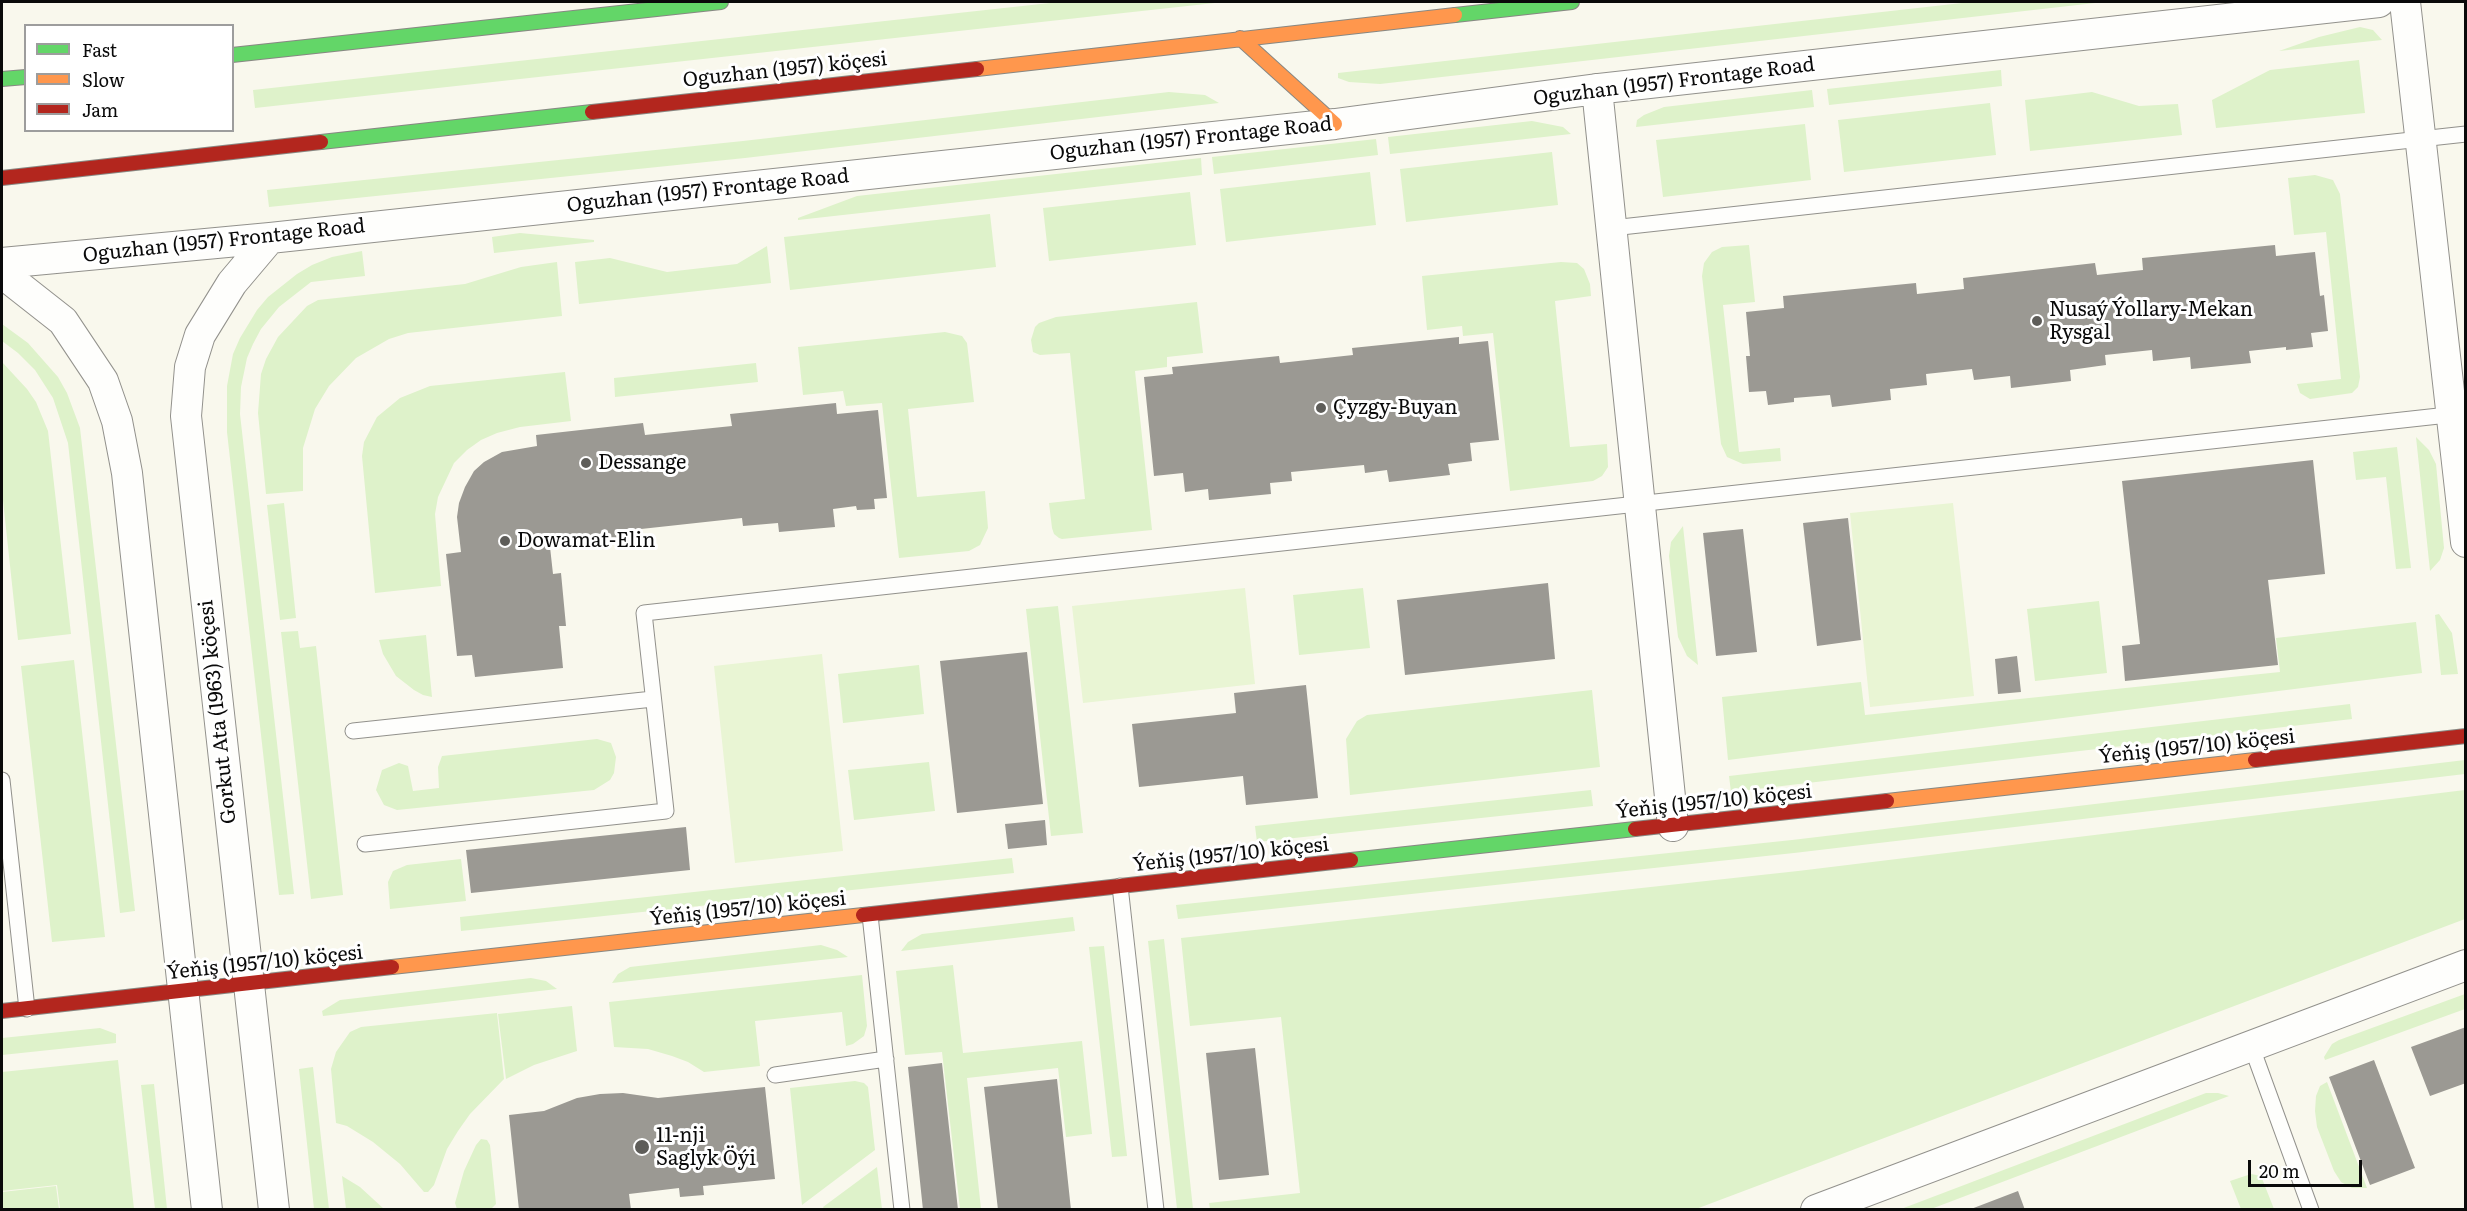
<!DOCTYPE html>
<html>
<head>
<meta charset="utf-8">
<style>
	body { margin:0 }
	#map { position:relative; width:2467px; height:1211px; overflow:hidden; background:#f9f8ed; font-family:Literata,serif }
	canvas { display:block }
	.frame { position:absolute; inset:0; border:3px solid #0a0a0a; pointer-events:none }
	.legend { position:absolute; left:24px; top:24px; width:210px; height:108px; box-sizing:border-box; background:#fff; border:2px solid #9d9d9d; margin:0; padding:8px 10px; list-style:none; font-size:18px; color:#0a0a0a }
	.legend li { display:flex; align-items:center; gap:12px; height:30px }
	.legend b { width:30px; border:2px solid #9d9d9d }
	.scale { position:absolute; left:2248px; top:1160px; width:114px; height:27px; box-sizing:border-box; border:3px solid #0a0a0a; border-top:0; padding-left:8px; font-size:18px; line-height:21px; white-space:nowrap; color:#0a0a0a; -webkit-text-stroke:4px #fff; paint-order:stroke }
</style>
</head>
<body>
<div id="map">
<canvas width="2467" height="1211"></canvas>
<div class="frame"></div>
<ul class="legend">
<li><b style="height:8px;background:#63d668"></b>Fast</li>
<li><b style="height:8px;background:#ff974d"></b>Slow</li>
<li><b style="height:8px;background:#b3261e"></b>Jam</li>
</ul>
<div class="scale">20 m</div>
</div>
<script>
const g = document.querySelector('canvas').getContext('2d');
g.lineJoin = 'round';
function paint(path, color) { g.fillStyle = color; g.fill(path, 'evenodd'); }
const poly = rows => new Path2D(rows.map(r => 'M' + r).join(''));
function trace(path, color, width, dash) { g.strokeStyle = color; g.lineWidth = width; g.lineCap = dash ? 'butt' : 'round'; g.setLineDash(dash || []); g.stroke(path); }
function label(font, color, halo, rows, align = 'center') {
  g.font = font + ' Literata,serif'; g.lineWidth = 6; g.setLineDash([]); g.textBaseline = 'middle'; g.strokeStyle = halo; g.fillStyle = color; for (const [text, x, y, turn = 0] of rows) {
    g.save(); g.translate(x, y); g.rotate((+turn || 0) * Math.PI / 180); g.textAlign = isNaN(turn) ? turn : align; if (halo) g.strokeText(text, 0, 0); g.fillText(text, 0, 0); g.restore();
  }
}
paint(poly([
	[1059,2,1224,2,255,108,253,90],
	[1971,2,2104,2,1380,84,1349,82,1338,78,1338,73],
	[2360,27,2373,30,2382,40,2279,51,2319,37],
	[2359,60,2365,113,2216,128,2212,100,2270,70],
	[2001,70,2002,86,1829,105,1827,89],
	[1812,90,1814,107,1636,127,1637,120,1644,115,1664,107],
	[1169,92,1205,95,1219,103,745,158,269,207,267,190,743,141],
	[2092,92,2139,106,2178,104,2182,135,2030,151,2025,100],
	[1990,103,1996,155,1844,172,1838,120],
	[1532,121,1563,127,1571,134,1390,154,1388,137],
	[1805,124,1811,180,1663,197,1656,140],
	[1376,139,1378,155,1214,174,1212,157],
	[1552,152,1558,205,1406,222,1400,169],
	[1201,158,1202,175,798,220,798,218,857,196],
	[1370,172,1376,225,1226,242,1220,189],
	[2315,175,2333,180,2340,194,2360,377,2358,387,2352,393,2310,399,2300,393,2297,384,2341,379,2326,232,2294,235,2288,178],
	[1190,192,1196,245,1049,261,1043,208],
	[990,214,996,267,790,290,784,237],
	[520,233,594,240,594,242,494,253,492,237],
	[1749,245,1755,302,1723,305,1739,452,1780,448,1781,461,1743,464,1727,457,1721,444,1702,276,1704,263,1712,252,1722,247],
	[767,246,771,283,579,304,575,262,610,258,667,272,737,264],
	[362,251,365,276,311,282,279,307,261,329,253,344,247,358,241,387,240,414,294,894,279,895,227,432,227,386,233,354,240,338,257,310,268,297,297,274,312,265,332,257],
	[557,262,562,316,408,333,389,339,356,358,329,386,315,409,303,448,303,491,266,494,258,413,261,374,266,359,278,337,307,306,318,300,465,284,521,267],
	[1561,262,1577,263,1584,269,1590,284,1591,296,1555,301,1570,447,1607,444,1608,467,1602,476,1593,481,1510,491,1493,333,1463,336,1462,326,1427,330,1422,276],
	[1197,302,1203,353,1167,357,1167,367,1135,371,1152,530,1062,539,1059,538,1054,534,1052,528,1049,503,1085,499,1070,353,1040,355,1033,352,1031,340,1035,327,1039,323,1056,317],
	[2,324,28,343,58,377,67,393,80,428,135,911,120,913,68,443,53,398,35,370,18,353,2,341],
	[945,332,962,336,967,343,974,402,908,409,917,497,985,491,988,528,980,545,969,551,899,558,882,403,846,406,843,391,803,395,798,347],
	[2,362,27,389,36,402,48,431,71,634,18,640,2,491],
	[756,363,758,382,615,397,614,378],
	[565,372,571,421,520,427,497,433,481,440,467,450,454,463,438,497,435,514,441,586,375,593,362,456,364,442,377,417,400,398,430,386],
	[2416,437,2429,450,2436,464,2444,548,2440,560,2430,571],
	[2397,447,2411,568,2396,569,2386,477,2356,480,2353,452],
	[284,503,296,618,280,620,267,505],
	[1683,526,1698,665,1687,656,1678,637,1669,556,1671,542],
	[1363,588,1370,648,1299,655,1293,595],
	[2099,601,2107,673,2035,681,2027,609],
	[1058,606,1083,833,1051,836,1026,609],
	[2439,614,2452,633,2458,674,2441,675,2435,615],
	[2416,622,2422,673,1728,760,1722,697,1861,682,1865,715,2280,672,2276,638],
	[298,631,300,648,316,646,343,895,311,899,281,632],
	[426,635,432,697,423,695,414,690,396,676,383,654,379,640],
	[74,660,105,937,52,942,21,666],
	[919,665,924,714,843,723,838,674],
	[1592,690,1600,767,1350,795,1346,739,1357,721,1367,715],
	[2350,704,2352,719,1731,792,1729,776],
	[597,739,611,743,616,757,614,773,610,780,594,790,397,810,384,805,376,790,382,770,399,763,408,766,413,791,439,788,438,767,442,756],
	[2465,760,2465,774,1794,853,1178,919,1176,905,1792,840],
	[929,762,935,811,854,820,848,770],
	[1591,790,1593,806,1257,842,1255,826],
	[2465,790,2465,919,1696,1209,1210,1209,1209,1203,1300,1193,1281,1017,1190,1026,1181,938,1798,871],
	[1012,858,1014,873,461,931,460,917],
	[461,859,466,901,390,909,388,882,393,871,407,865],
	[1073,917,1075,931,901,951,908,942,922,934],
	[1164,939,1193,1209,1177,1209,1148,941],
	[821,945,837,950,848,957,612,983,618,974,630,967],
	[1104,946,1127,1156,1112,1157,1089,947],
	[953,965,963,1053,1082,1041,1092,1134,1066,1137,1058,1068,967,1078,981,1209,960,1209,942,1052,905,1055,896,971],
	[862,975,867,1026,864,1036,853,1044,846,1046,842,1012,755,1021,760,1066,704,1072,688,1062,672,1056,648,1049,614,1047,609,1002],
	[531,978,546,981,557,989,323,1016,322,1011,340,1000],
	[2465,994,2465,1009,2325,1060,2324,1057,2332,1044,2339,1040],
	[572,1006,577,1051,534,1065,506,1079,498,1014],
	[497,1013,504,1079,470,1114,458,1131,447,1149,434,1185,428,1192,424,1192,400,1164,373,1142,347,1126,336,1123,331,1069,336,1052,350,1032,361,1027],
	[100,1028,116,1034,116,1043,2,1055,2,1038],
	[118,1060,134,1209,60,1209,57,1185,2,1191,2,1072],
	[313,1067,329,1209,314,1209,299,1069],
	[855,1081,864,1083,868,1087,875,1150,802,1205,790,1088],
	[2327,1082,2367,1188,2352,1188,2341,1182,2334,1171,2317,1127,2315,1111,2316,1096,2320,1086],
	[154,1084,167,1209,155,1209,141,1085],
	[2206,1093,2218,1093,2229,1096,1931,1209,1901,1209],
	[481,1139,487,1140,490,1145,496,1204,491,1209,457,1209,455,1203,464,1171,476,1145],
	[877,1167,882,1209,824,1209,823,1207],
	[2251,1174,2261,1176,2274,1209,2241,1209,2230,1181],
	[342,1176,360,1187,384,1209,346,1209],
	[56,1186,59,1209,2,1209,2,1192]
]), '#def2ca');
paint(poly([
	[1953,503,1974,696,1870,707,1850,513],
	[1245,588,1255,684,1083,703,1072,606],
	[822,654,843,851,735,863,714,666]
]), '#e9f5d4');
paint(poly([
	[2275,245,2276,256,2315,252,2320,296,2324,295,2328,331,2311,333,2313,347,2286,350,2286,347,2249,351,2251,363,2191,369,2190,357,2153,361,2152,350,2105,355,2106,365,2070,370,2071,381,2011,388,2010,376,1974,380,1972,369,1926,374,1927,385,1890,389,1891,400,1832,407,1830,395,1794,398,1794,402,1768,405,1766,391,1749,392,1746,356,1750,356,1746,312,1784,308,1783,296,1916,283,1917,294,1964,289,1963,278,2095,263,2097,275,2143,270,2142,258],
	[1459,337,1459,344,1488,341,1499,440,1470,443,1472,461,1448,464,1450,475,1389,482,1387,470,1365,473,1364,465,1291,472,1292,481,1270,483,1271,494,1209,500,1208,489,1185,492,1183,473,1154,476,1144,377,1173,374,1172,367,1279,356,1280,363,1353,355,1352,348],
	[836,403,837,414,878,410,887,498,874,499,875,509,857,510,856,506,833,509,835,527,779,532,778,523,743,526,742,518,641,529,641,537,585,544,585,535,549,538,553,574,561,573,566,626,559,626,563,668,475,677,472,655,457,656,446,554,461,552,457,517,459,503,465,487,474,471,484,462,502,452,537,446,536,435,643,423,645,435,732,426,730,414],
	[2313,460,2325,574,2268,580,2278,665,2125,681,2122,646,2140,644,2122,481],
	[1848,518,1861,640,1817,646,1803,523],
	[1743,529,1757,652,1716,656,1703,533],
	[1548,583,1555,659,1405,675,1397,600],
	[1027,652,1043,804,957,813,940,661],
	[2017,656,2021,692,1998,694,1995,659],
	[1306,685,1318,798,1246,805,1243,776,1139,787,1132,724,1236,713,1234,693],
	[1045,820,1047,845,1008,849,1005,824],
	[686,827,690,870,471,893,466,850],
	[2466,1027,2466,1083,2430,1096,2411,1047],
	[1255,1048,1269,1175,1219,1180,1206,1053],
	[2374,1060,2415,1168,2370,1185,2329,1077],
	[942,1063,958,1210,923,1210,908,1067],
	[1057,1079,1071,1210,998,1210,984,1087],
	[765,1087,775,1179,703,1186,704,1195,680,1197,679,1188,629,1194,631,1210,519,1210,509,1115,544,1111,577,1098,600,1094,623,1093,658,1098],
	[2018,1191,2025,1210,1971,1210,1971,1209]
]), '#9b9993');
const lane = poly([
	[1612,228,2466,134],
	[353,731,653,699],
	[2,780,27,1009],
	[365,844,666,811,644,613,2457,414],
	[1120,886,1156,1210],
	[870,915,902,1210],
	[2251,1045,2311,1210],
	[775,1075,886,1059]
]);
const street = poly([
	[2405,2,2466,542],
	[1597,89,1673,826],
	[270,238,232,283,200,335,190,367,186,416,274,1210],
	[2,263,270,238,1335,124,1597,89,2379,2],
	[2,273,63,321,103,381,117,421,127,473,207,1210],
	[1816,1210,2466,965]
]);
const fast = poly([
	[1455,15,1572,2],
	[232,55,721,2],
	[2,79,26,77],
	[321,142,592,112],
	[1351,860,1635,829]
]);
const slow = poly([
	[1240,38,1335,124],
	[977,69,1455,15],
	[1887,801,2255,760],
	[392,967,863,915]
]);
const jam = poly([
	[592,112,977,69],
	[2,178,321,142],
	[2255,760,2466,736],
	[1635,829,1887,801],
	[863,915,1351,860],
	[2,1011,392,967]
]);
trace(lane, '#92918c', 17);
trace(street, '#92918c', 32);
trace(fast, '#888883', 16);
trace(slow, '#888883', 16);
trace(jam, '#888883', 16);
trace(lane, '#fefefc', 15);
trace(street, '#fefefc', 30);
trace(fast, '#63d668', 14);
trace(slow, '#ff974d', 14);
trace(jam, '#b3261e', 14);
for (const [x, y, r, color] of [
	[2037,321,6,"#5e5d59"],
	[1321,408,6,"#5e5d59"],
	[586,463,6,"#5e5d59"],
	[505,541,6,"#5e5d59"],
	[642,1147,8,"#5e5d59"]
]) { const dot = new Path2D(); dot.arc(x, y, r, 0, 2 * Math.PI); g.fillStyle = color; g.fill(dot); trace(dot, '#fff', 2); }
label('20px', '#0a0a0a', '#fff', [
	["Oguzhan (1957) köçesi",785,70,-6],
	["Oguzhan (1957) Frontage Road",1674,82,-7],
	["Oguzhan (1957) Frontage Road",1191,139,-6],
	["Oguzhan (1957) Frontage Road",708,191,-6],
	["Oguzhan (1957) Frontage Road",224,241,-6],
	["Gorkut Ata (1963) köçesi",218,712,-96],
	["Ýeňiş (1957/10) köçesi",2197,747,-6],
	["Ýeňiş (1957/10) köçesi",1714,802,-6],
	["Ýeňiş (1957/10) köçesi",1231,855,-6],
	["Ýeňiş (1957/10) köçesi",748,909,-6],
	["Ýeňiş (1957/10) köçesi",265,963,-6]
]);
label('20px', '#0a0a0a', '#fff', [
	["Nusaý Ýollary-Mekan",2049,310],
	["Rysgal",2049,333],
	["Çyzgy-Buyan",1333,408],
	["Dessange",598,463],
	["Dowamat-Elin",517,541],
	["11-nji",656,1136],
	["Saglyk Öýi",656,1159]
], 'left');
</script>
</body>
</html>
